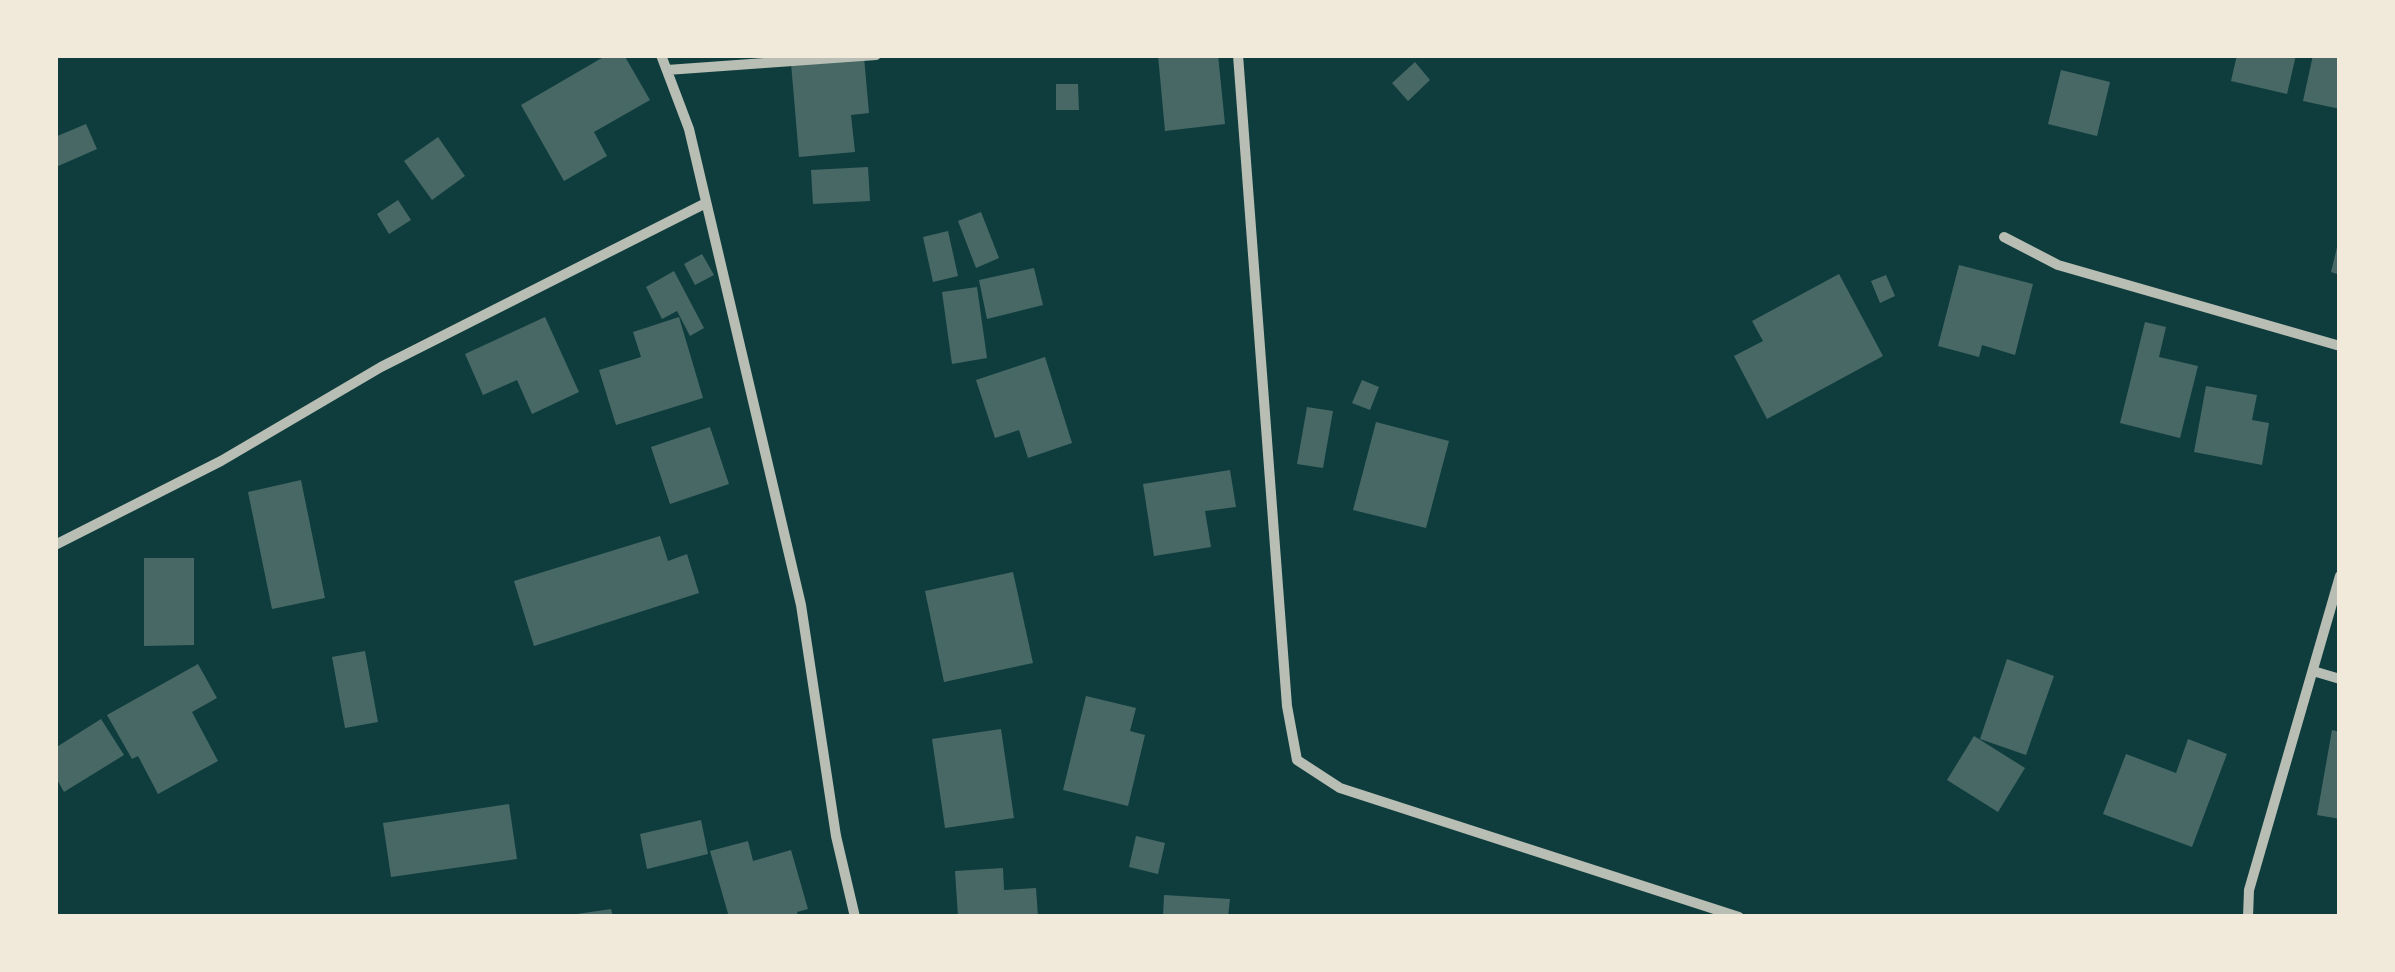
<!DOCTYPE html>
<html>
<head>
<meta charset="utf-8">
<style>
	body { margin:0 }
	#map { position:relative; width:2395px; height:972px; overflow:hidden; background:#0f3d3e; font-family:Ubuntu,sans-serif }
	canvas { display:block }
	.frame { position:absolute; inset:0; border:58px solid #f1e9da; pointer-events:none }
</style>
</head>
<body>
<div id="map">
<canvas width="2395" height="972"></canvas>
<div class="frame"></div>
</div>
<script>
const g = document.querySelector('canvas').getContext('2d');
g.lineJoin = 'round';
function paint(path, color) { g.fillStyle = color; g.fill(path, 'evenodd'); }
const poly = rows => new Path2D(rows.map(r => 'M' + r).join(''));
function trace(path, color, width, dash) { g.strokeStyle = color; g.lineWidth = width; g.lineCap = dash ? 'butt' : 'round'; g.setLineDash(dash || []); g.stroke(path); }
paint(poly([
	[607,55,624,55,650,100,594,132,607,156,564,181,521,105],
	[1158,55,1218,55,1225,124,1165,131],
	[2237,55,2296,55,2287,94,2231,81],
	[2313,55,2340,55,2340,109,2303,101],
	[864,57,869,113,851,115,855,152,799,157,791,63],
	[1415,62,1430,80,1408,101,1392,83],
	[2061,70,2110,82,2097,136,2048,124],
	[1056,84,1078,84,1079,110,1056,110],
	[86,124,97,149,56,167,55,137],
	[438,137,465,176,432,200,404,161],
	[868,167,870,201,813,204,811,170],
	[398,200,411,220,389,234,377,214],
	[981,212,999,258,976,268,958,221],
	[948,231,958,276,933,282,923,237],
	[2339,239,2340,239,2340,275,2331,272],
	[702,254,714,275,695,285,684,264],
	[1959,265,2033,284,2015,355,1982,345,1979,357,1938,346],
	[1034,268,1043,305,987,319,979,280],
	[674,271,704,328,690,336,677,311,662,319,646,287],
	[1839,274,1883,356,1767,419,1734,356,1763,341,1752,321],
	[1886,275,1895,296,1880,303,1871,281],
	[977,287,987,358,952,364,942,292],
	[545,317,579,392,532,414,517,380,483,395,465,354],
	[679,317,703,398,616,425,599,370,641,357,633,332],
	[2145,322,2166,327,2159,357,2198,366,2180,438,2120,423],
	[1045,357,1072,443,1028,458,1019,430,995,438,976,380],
	[1362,380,1379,387,1370,410,1352,403],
	[2206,386,2257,395,2252,420,2269,423,2262,465,2194,452],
	[1307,407,1333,411,1323,468,1297,464],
	[1376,422,1449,441,1426,528,1353,510],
	[710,427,729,484,670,504,651,447],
	[1230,470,1236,507,1205,511,1211,547,1154,556,1143,484],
	[301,480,325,598,272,609,248,492],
	[660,536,668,561,687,554,699,593,534,646,514,581],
	[144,558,194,558,194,645,144,646],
	[1013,572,1033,663,944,682,925,591],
	[365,651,378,722,345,728,332,657],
	[2007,659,2054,676,2026,755,1980,739],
	[198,664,217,698,192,712,218,761,158,794,138,756,132,759,107,715],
	[1086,696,1136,708,1130,731,1145,735,1128,806,1063,790],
	[101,719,124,755,64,792,55,776,55,748],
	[1001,729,1014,818,945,828,932,739],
	[2332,730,2340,732,2340,819,2317,815],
	[1974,736,2025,768,1998,812,1947,780],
	[2188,739,2227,754,2192,847,2103,814,2126,754,2176,773],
	[509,804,517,859,391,877,383,823],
	[701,820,708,854,647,869,640,834],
	[1136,836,1165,843,1158,874,1129,867],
	[748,841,753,861,791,850,808,909,797,912,798,917,729,917,710,851],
	[1003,868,1004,890,1036,888,1038,917,958,917,955,871],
	[1164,895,1230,899,1228,917,1163,917],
	[611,909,613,917,570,917,570,915]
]), '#486865');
trace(poly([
	[661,55,689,129,801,605,836,836,855,917],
	[1238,55,1287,706,1297,760,1340,788,1739,917],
	[667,70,876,55],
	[2004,237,2058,265,2340,346],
	[55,545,221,461,381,367,706,203],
	[2313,671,2340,679],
	[2248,917,2249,890,2340,576]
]), '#b8beb3', 10);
</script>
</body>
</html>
